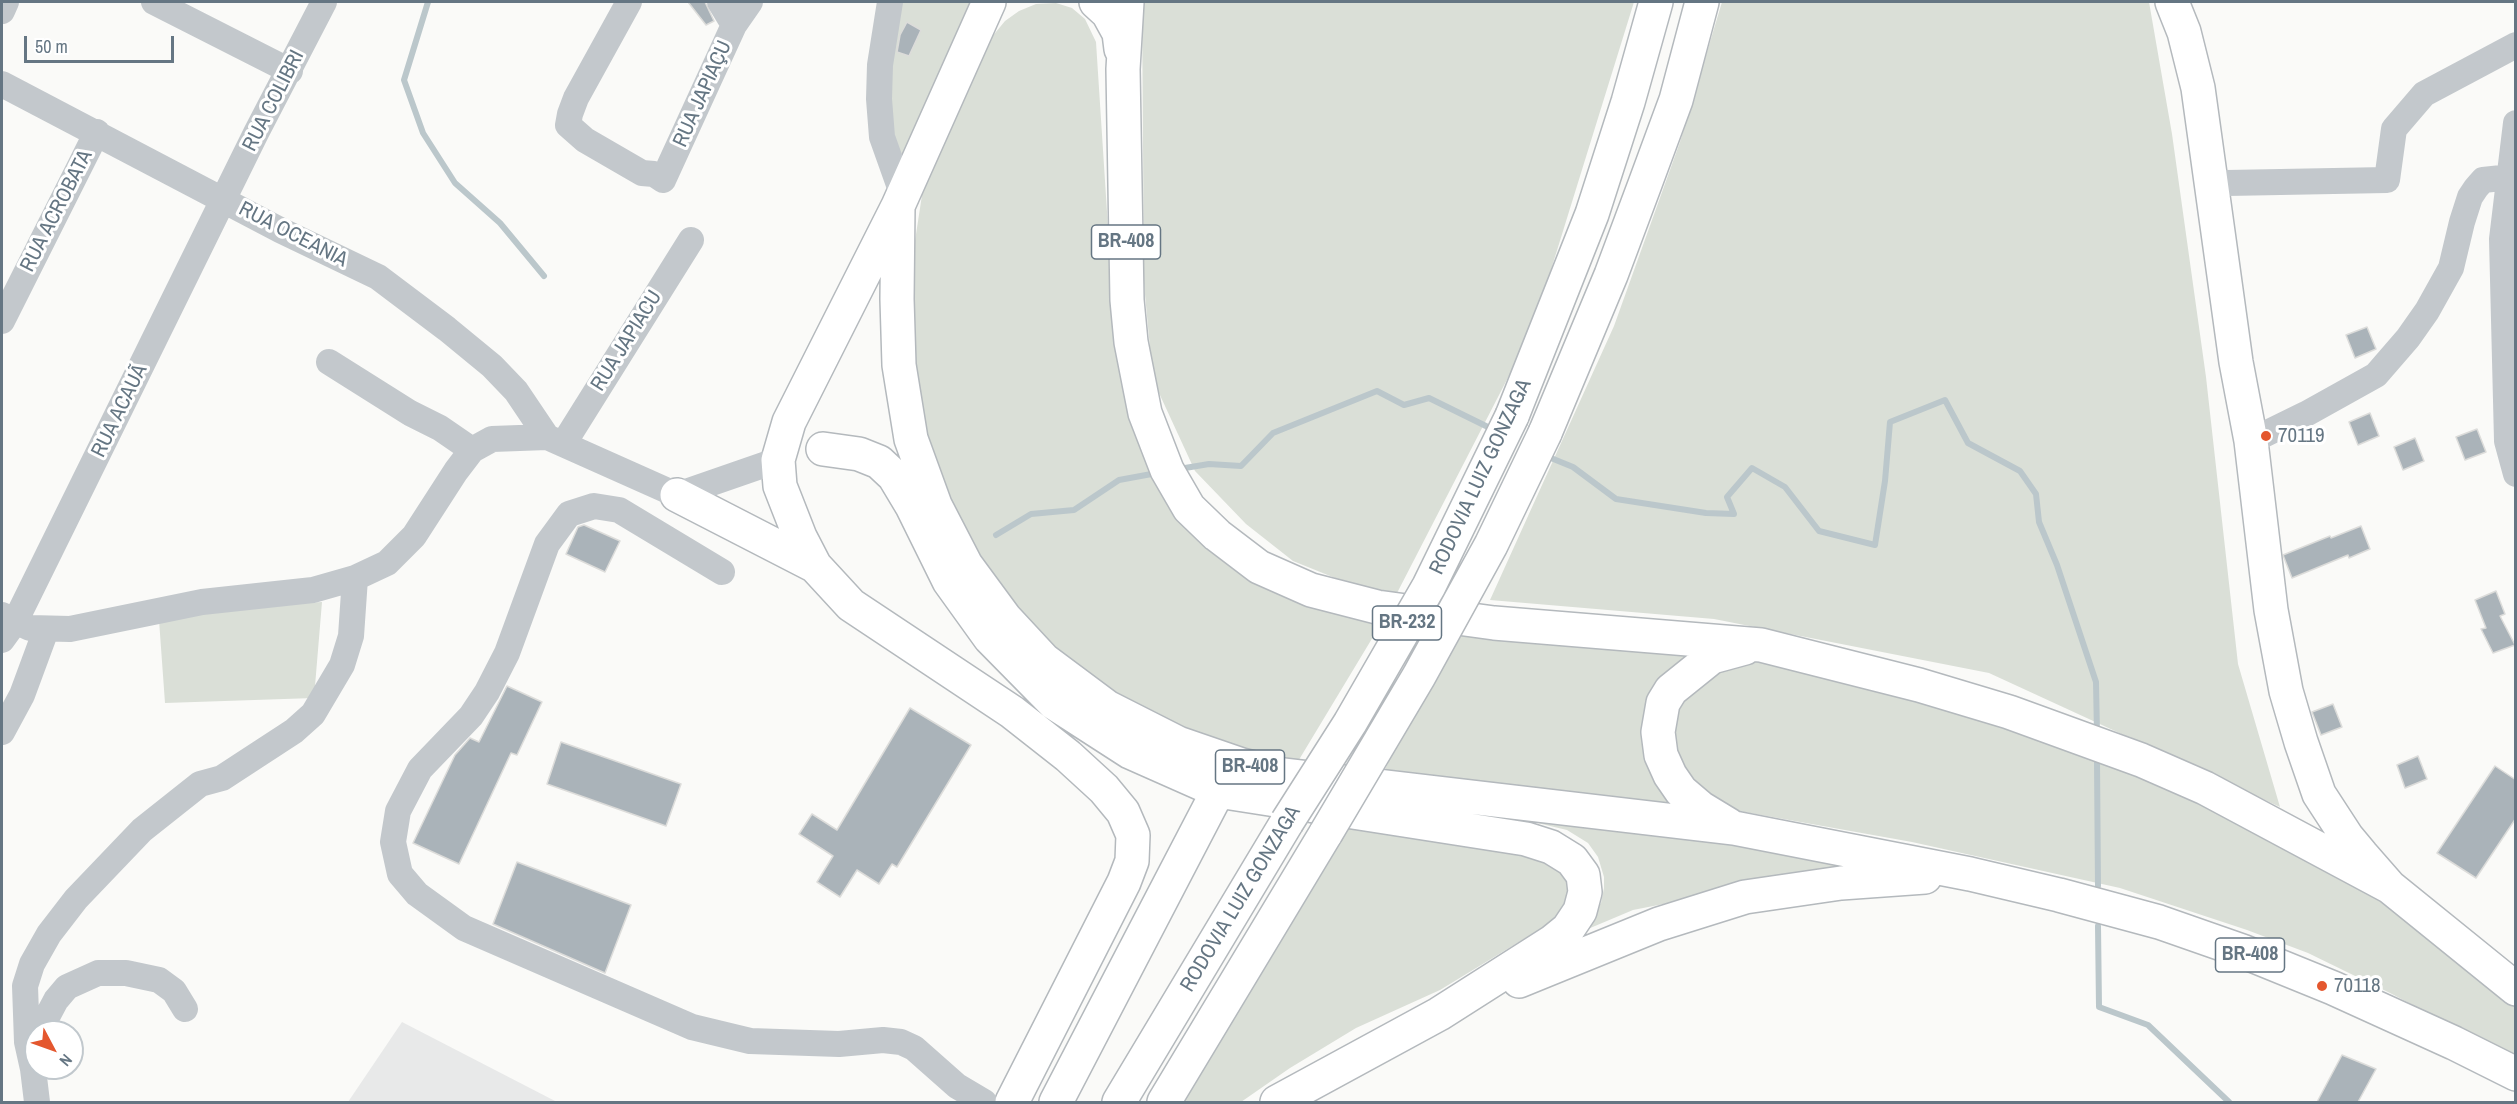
<!DOCTYPE html>
<html>
<head>
<meta charset="utf-8">
<style>
	body { margin:0 }
	#map { position:relative; width:2517px; height:1104px; overflow:hidden; background:#fafaf8; font-family:"Archivo Narrow",sans-serif }
	canvas { display:block }
	.frame { position:absolute; inset:0; border:3px solid #657683; pointer-events:none }
	.north { position:absolute; left:24px; top:1020px; width:60px; height:60px; box-sizing:border-box; background:#fff; border:2px solid #c1c8cd; border-radius:50%; rotate:131deg; font-size:16px; font-weight:700; line-height:24px; text-align:center; color:#657683 }
	.north::after { content:''; display:block; margin:auto; width:21px; height:27px; background:#e4572e; clip-path:polygon(50% 0,100% 100%,50% 72%,0 100%) }
	.scale { position:absolute; left:24px; top:36px; width:150px; height:27px; box-sizing:border-box; border:3px solid #657683; border-top:0; padding-left:8px; font-size:18px; line-height:21px; white-space:nowrap; color:#657683; -webkit-text-stroke:4px #fff; paint-order:stroke }
</style>
</head>
<body>
<div id="map">
<canvas width="2517" height="1104"></canvas>
<div class="frame"></div>
<div class="north">N</div>
<div class="scale">50 m</div>
</div>
<script>
const g = document.querySelector('canvas').getContext('2d');
g.lineJoin = 'round';
function paint(path, color) { g.fillStyle = color; g.fill(path, 'evenodd'); }
const poly = rows => new Path2D(rows.map(r => 'M' + r).join(''));
function trace(path, color, width, dash) { g.strokeStyle = color; g.lineWidth = width; g.lineCap = dash ? 'butt' : 'round'; g.setLineDash(dash || []); g.stroke(path); }
function label(font, color, halo, rows, align = 'center') {
  g.font = font + ' "Archivo Narrow",sans-serif'; g.lineWidth = 6; g.setLineDash([]); g.textBaseline = 'middle'; g.strokeStyle = halo; g.fillStyle = color; for (const [text, x, y, turn = 0] of rows) {
    g.save(); g.translate(x, y); g.rotate((+turn || 0) * Math.PI / 180); g.textAlign = isNaN(turn) ? turn : align; if (halo) g.strokeText(text, 0, 0); g.fillText(text, 0, 0); g.restore();
  }
}
paint(poly([
	[402,1022,557,1102,348,1102]
]), '#e8e9e9');
paint(poly([
	[896,2,974,2,898,175,885,75],
	[1142,2,1634,2,1532,331,1396,595,1345,582,1293,561,1246,524,1195,471,1153,380,1144,284],
	[1722,2,2149,2,2172,134,2206,377,2238,664,2280,807,1989,673,1714,619,1490,600,1614,326,1680,142],
	[1056,3,1072,8,1085,19,1096,42,1112,289,1187,517,1382,622,1294,768,1183,737,1097,693,1030,635,975,554,930,463,917,388,909,280,924,182,977,55,1005,21,1019,11,1036,4],
	[322,602,314,698,165,703,159,620,218,608],
	[1468,627,1709,647,1664,677,1687,809,1382,776,1421,691],
	[1742,658,1880,685,2077,750,2197,795,2377,898,2495,989,2515,1006,2515,1059,2390,993,2308,953,2247,930,2120,888,1912,842,1711,806,1691,787,1671,738,1675,718,1699,675],
	[1367,796,1853,858,1867,873,1765,884,1633,910,1576,934,1601,903,1604,888,1604,877,1598,857,1588,843,1567,830,1529,821],
	[1333,822,1524,844,1570,879,1572,896,1550,923,1440,990,1356,1028,1290,1068,1241,1102,1174,1102]
]), '#dadfd7');
trace(poly([
	[428,2,404,80,423,133,455,183,500,223,544,276],
	[1546,456,1573,467,1616,499,1706,513,1734,514,1727,497,1752,468,1785,487,1819,531,1875,545,1885,481,1890,422,1945,400,1968,443,2020,471,2036,494,2039,522,2057,565,2096,682,2097,734],
	[1179,469,1209,464,1241,466,1273,433,1377,391,1404,405,1429,398,1494,430],
	[996,535,1031,514,1074,510,1119,480,1157,473],
	[2097,762,2098,886],
	[2098,926,2099,1007,2148,1025,2229,1102]
]), '#bbc7cb', 6);
const building = poly([
	[688,2,705,2,714,21,706,25,688,2],
	[907,22,921,30,909,56,897,52,900,35,907,22],
	[2367,327,2376,349,2355,358,2346,335,2367,327],
	[2370,413,2379,436,2358,445,2349,422,2370,413],
	[2477,429,2486,452,2465,460,2456,437,2477,429],
	[2415,438,2424,461,2403,470,2394,447,2415,438],
	[584,525,620,541,605,572,566,554,578,527,584,525],
	[2361,526,2370,549,2349,558,2348,555,2292,578,2283,555,2330,536,2331,538,2361,526],
	[2496,591,2505,614,2500,616,2515,645,2493,653,2481,629,2486,628,2475,600,2496,591],
	[507,686,542,702,517,755,511,753,459,864,413,843,455,755,470,738,479,742,507,686],
	[2333,704,2342,727,2321,735,2312,712,2333,704],
	[910,708,971,745,897,867,892,864,879,884,857,870,840,897,817,882,833,856,799,834,812,814,837,830,910,708],
	[561,742,681,784,666,826,547,784,561,742],
	[2418,756,2427,779,2405,788,2397,765,2418,756],
	[2495,766,2516,780,2516,818,2476,878,2437,853,2495,766],
	[517,862,631,905,605,973,493,924,517,862],
	[2342,1055,2376,1069,2358,1102,2317,1102,2342,1055]
]);
paint(building, '#aab3b9');
trace(building, '#dcdcda', 1.5);
const highway = poly([
	[989,2,898,206,789,422,778,460,780,486,800,537,815,566,851,605,1012,712,1068,756,1104,789,1123,812,1133,835,1132,861,1124,882,1012,1102],
	[1096,2,1108,13,1119,33,1121,49],
	[1127,2,1123,69,1127,300,1131,342,1145,413,1167,470,1189,508,1217,535,1259,567,1311,590,1377,607,1494,623,1761,645,1919,685,2009,712,2141,760,2205,788,2390,887],
	[2172,2,2184,32,2198,88,2236,362,2251,441,2271,610,2286,691,2301,742,2319,794,2347,837,2362,855,2390,887,2516,989],
	[898,206,897,299,899,365,911,439,935,505,966,565,1005,618,1044,660,1107,707,1178,743,1242,765,1283,775,1734,828,1970,874,2059,895,2159,922,2242,951,2333,988,2454,1043,2516,1074],
	[1512,416,1592,214,1628,102,1656,2],
	[1545,433,1611,275,1645,184,1676,100,1702,2],
	[823,449,859,454,879,462,894,476,912,506,949,581,990,638,1054,703,1130,752,1218,791,1526,839,1551,847,1572,860,1583,875,1585,892,1580,911,1568,929,1552,942,1439,1014,1277,1102],
	[677,495,815,566],
	[1729,825,1701,808,1681,791,1670,775,1661,755,1658,732,1663,703,1671,690,1712,657,1745,648],
	[1519,981,1659,924,1745,897,1841,883,1925,877],
	[1056,1102,1218,791],
	[1119,1102,1287,822],
	[1164,1102,1326,833]
]);
trace(highway, '#b4b9bd', 36);
trace(poly([
	[154,2,290,71],
	[629,2,576,98,570,114,568,125,585,140,642,173,654,174,663,180,734,25,750,2],
	[720,2,734,25],
	[890,2,880,65,879,99,882,137,903,196],
	[2,11,6,2],
	[2,84,280,230,378,277,447,329,492,366,516,391,547,437],
	[2516,123,2502,239,2507,441,2516,474],
	[2227,183,2387,180,2394,129,2424,94,2516,45],
	[2,321,97,132],
	[329,362,410,413,440,428,472,450],
	[2251,441,2306,414,2376,375,2408,338,2427,311,2451,268,2462,222,2470,197,2476,188,2483,180,2511,177],
	[564,443,691,240],
	[722,572,619,510,594,506,569,514,547,544,507,653,487,692,471,716,420,769,398,811,393,842,400,874,417,894,464,928,692,1027,750,1041,839,1044,883,1040,901,1042,914,1048,957,1086,984,1102],
	[2,615,30,628,70,629,202,602,313,590,355,578,387,563,414,536,456,471,472,450,492,439,547,437,677,495,778,460],
	[2,640,15,622,256,133,324,2],
	[2,732,22,695,46,630],
	[39,1032,56,1000,67,987,98,973,126,973,159,980,174,991,185,1009],
	[37,1102,33,1069,27,1042,25,986,32,964,49,934,76,899,142,830,200,784,222,778,294,731,313,714,342,665,351,636,355,578]
]), '#c3c8cc', 26);
trace(highway, '#fff', 33);
const highwayBridge = poly([
	[1287,822,1350,723,1429,586,1512,416],
	[1326,833,1419,676,1491,545,1545,433]
]);
trace(highwayBridge, '#b4b9bd', 36, []);
trace(highwayBridge, '#fff', 33);
for (const [x, y, r, color] of [
	[2266,436,6,"#e4572e"],
	[2322,986,6,"#e4572e"]
]) { const dot = new Path2D(); dot.arc(x, y, r, 0, 2 * Math.PI); g.fillStyle = color; g.fill(dot); trace(dot, '#fff', 2); }
for (const [x, y, w] of [
	[1126,242,69],
	[1407,623,69],
	[1250,767,69],
	[2250,955,69]
]) { const box = new Path2D(); box.roundRect(x - w / 2, y - 17, w, 34, 4.5); g.fillStyle = '#fff'; g.fill(box); trace(box, '#657683', 1.5); }
label('bold 20px', '#657683', null, [
	["BR-408",1126,242],
	["BR-232",1407,623],
	["BR-408",1250,767],
	["BR-408",2250,955]
]);
label('21px', '#657683', '#fff', [
	["RUA JAPIAÇU",703,94,-66],
	["RUA COLIBRI",274,101,-63],
	["RUA ACROBATA",57,211,-63],
	["RUA OCEANIA",293,235,27],
	["RUA JAPIACU",627,341,-58],
	["RUA ACAUÃ",120,411,-64],
	["RODOVIA LUIZ GONZAGA",1481,477,-65],
	["RODOVIA LUIZ GONZAGA",1241,899,-59]
]);
label('21px', '#657683', '#fff', [
	["70119",2278,436],
	["70118",2334,986]
], 'left');
</script>
</body>
</html>
